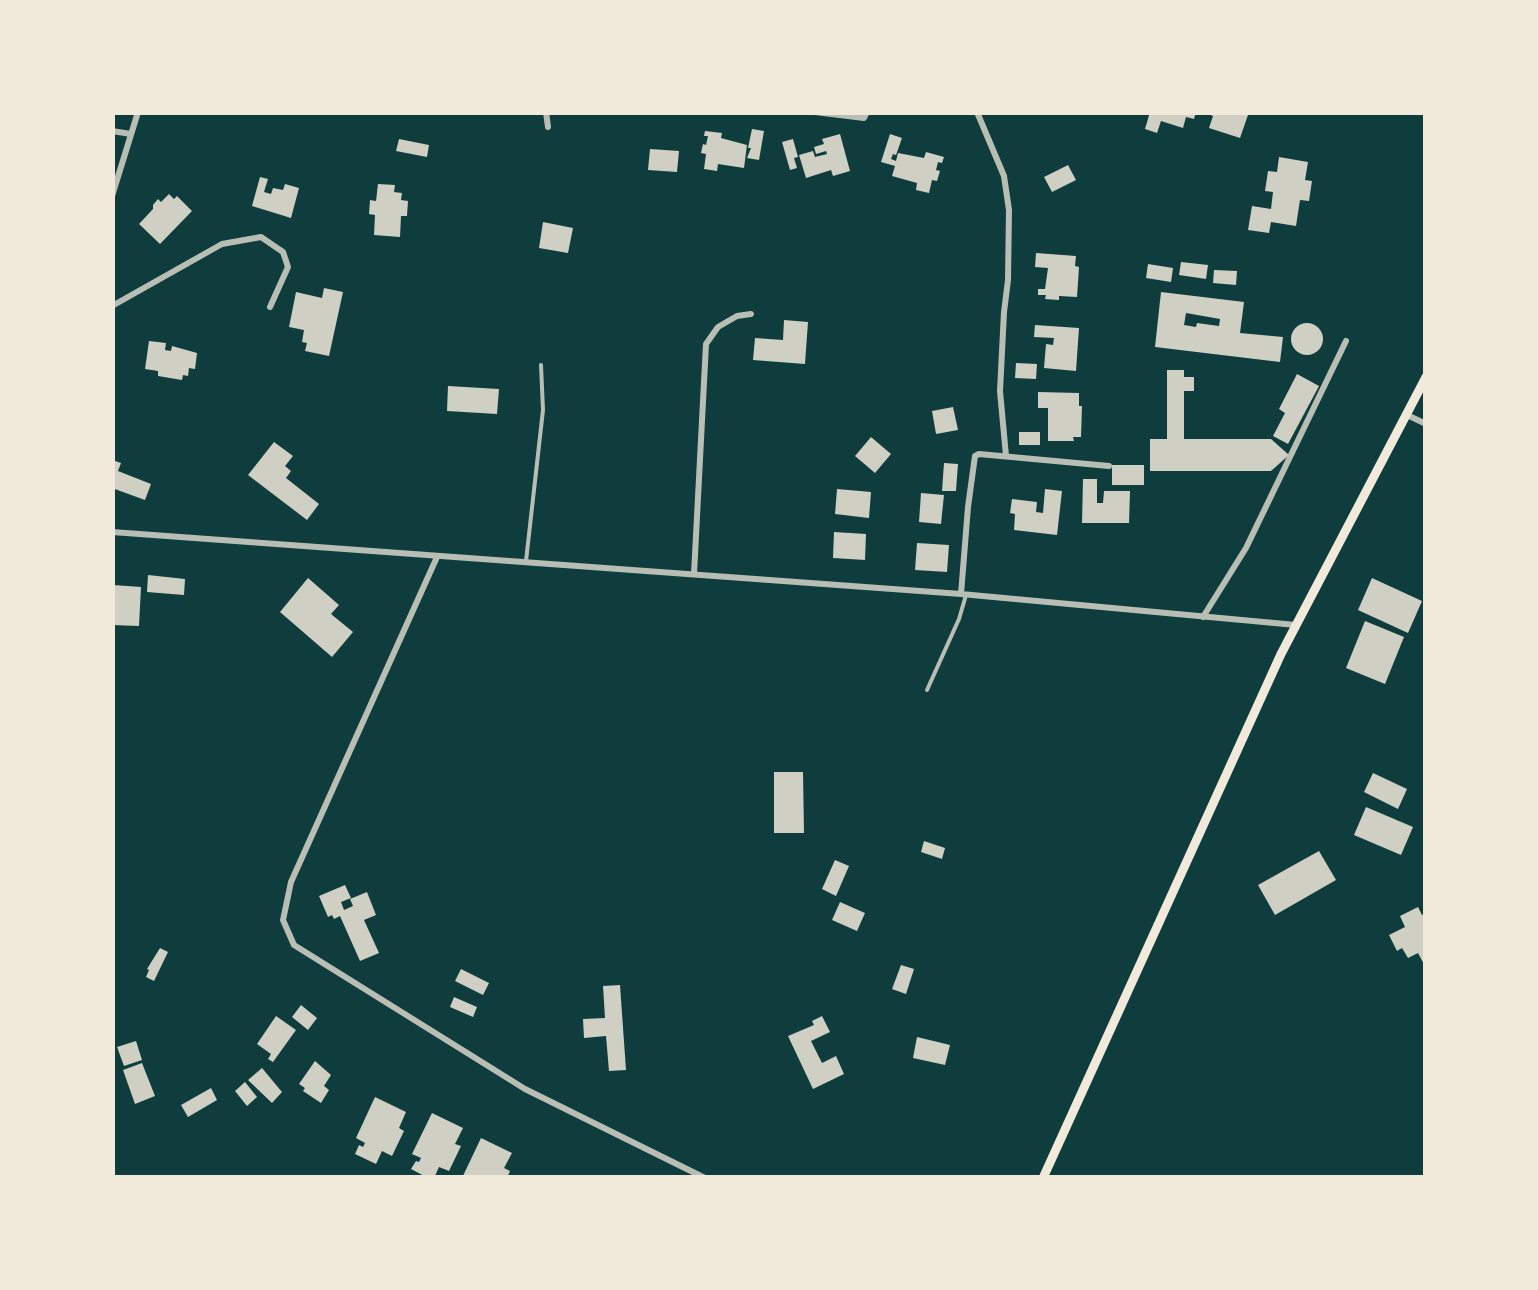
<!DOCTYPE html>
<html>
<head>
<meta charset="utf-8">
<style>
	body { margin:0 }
	#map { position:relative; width:1538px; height:1290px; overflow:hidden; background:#0f3d3e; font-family:Poppins,sans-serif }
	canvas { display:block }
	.frame { position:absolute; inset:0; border:115px solid #f1e9da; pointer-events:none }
</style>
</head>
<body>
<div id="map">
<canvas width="1538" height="1290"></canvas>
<div class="frame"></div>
</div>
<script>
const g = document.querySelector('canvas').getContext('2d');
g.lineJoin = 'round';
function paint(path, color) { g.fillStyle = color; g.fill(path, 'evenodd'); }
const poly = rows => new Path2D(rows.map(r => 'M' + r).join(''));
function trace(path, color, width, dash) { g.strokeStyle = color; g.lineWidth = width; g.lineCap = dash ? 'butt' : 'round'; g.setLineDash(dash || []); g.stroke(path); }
paint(poly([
	[1150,112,1196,112,1194,119,1186,117,1183,128,1161,121,1157,133,1145,129],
	[1241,112,1248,115,1240,138,1209,128,1213,116,1206,113],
	[752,129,764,131,759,160,747,158,751,148,748,148],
	[705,131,722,133,721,138,747,145,744,168,718,164,717,171,704,169,706,154,701,153,703,144,706,145,708,136,704,136],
	[840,134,850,171,833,176,831,170,806,178,799,155,813,151,815,157,827,154,826,151,816,154,814,147,824,144,822,139],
	[890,134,902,138,896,155,893,154,891,159,896,161,898,153,924,158,926,152,944,157,942,163,938,162,936,170,940,171,937,181,932,180,929,193,916,190,917,183,892,176,895,166,881,162],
	[399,139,429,145,427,157,396,151],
	[793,139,798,157,794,158,797,168,790,170,782,142],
	[650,149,679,151,677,172,648,170],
	[1279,157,1308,162,1305,180,1312,181,1309,201,1300,200,1296,226,1271,222,1269,233,1248,230,1252,206,1271,209,1273,192,1265,191,1268,171,1277,172],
	[1068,165,1076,180,1052,192,1044,177],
	[260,177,268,179,264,192,271,194,273,188,283,190,285,184,299,188,291,218,252,206],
	[378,184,395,185,394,192,402,193,401,200,408,201,407,216,401,216,400,237,374,235,375,215,369,214,370,200,376,201],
	[169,194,174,199,177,196,192,211,160,244,139,224,153,209,153,205,158,199,161,202],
	[543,222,573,228,568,253,539,248],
	[1036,253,1076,256,1075,266,1079,267,1077,297,1059,296,1059,300,1045,299,1046,295,1038,295,1038,289,1045,289,1048,268,1035,267],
	[1181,262,1208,265,1206,279,1179,275],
	[1148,264,1173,268,1171,282,1146,278],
	[1214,270,1237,271,1236,285,1213,283],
	[324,288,343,292,329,356,305,351,307,343,302,342,304,330,289,327,296,292,322,298],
	[1161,292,1244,302,1240,333,1283,337,1280,362,1155,347],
	[1186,313,1220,319,1219,326,1197,323,1196,327,1184,325],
	[784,320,808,322,805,364,753,360,755,338,783,340],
	'1291 339a16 16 0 1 1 32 0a16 16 0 1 1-32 0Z',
	[1035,325,1079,328,1076,371,1044,368,1046,344,1053,345,1054,338,1034,337],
	[149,341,166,343,165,350,171,351,172,346,197,353,195,369,189,368,188,376,183,375,182,380,158,376,158,371,145,369],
	[1016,363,1037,364,1036,379,1015,378],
	[1167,370,1184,370,1184,377,1194,377,1194,391,1184,391,1184,439,1271,439,1289,455,1271,471,1150,471,1150,439,1167,439],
	[1297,374,1319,386,1288,444,1273,436,1285,413,1279,409],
	[448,386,499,389,497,414,447,411],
	[1038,392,1079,393,1079,406,1082,406,1081,437,1073,437,1074,441,1048,441,1048,408,1038,408],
	[953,407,958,430,936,434,932,411],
	[1019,432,1040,432,1040,445,1019,445],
	[871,437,891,454,875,473,855,456],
	[274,442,293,456,285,466,291,471,286,478,319,504,307,520,248,475],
	[112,460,121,463,118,471,151,484,145,500,112,488],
	[944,463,958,464,956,491,942,491],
	[1112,465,1144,465,1144,485,1112,485],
	[1083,479,1097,479,1097,503,1103,503,1104,491,1130,491,1129,523,1082,523],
	[837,489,871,492,869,518,835,514],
	[1045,489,1062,491,1057,535,1014,530,1015,514,1010,513,1012,499,1037,502,1036,512,1043,513],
	[921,493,944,495,941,524,919,522],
	[834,532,866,534,865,560,833,558],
	[917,543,949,545,947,572,915,570],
	[148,575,185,579,184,595,147,592],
	[308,578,339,605,331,614,353,632,332,657,280,612],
	[1372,578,1422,601,1408,633,1358,610],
	[113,585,141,587,139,626,112,625],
	[1365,621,1404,637,1385,684,1346,668],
	[774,772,803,772,804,833,774,833],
	[1373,773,1407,789,1398,809,1364,792],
	[1366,807,1413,827,1401,855,1354,835],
	[924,841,945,848,942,859,921,852],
	[1319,851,1336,880,1275,915,1258,885],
	[835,860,849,866,836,896,822,889],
	[345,885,351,898,341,902,344,910,353,906,350,899,367,892,376,915,364,920,379,953,360,961,340,916,334,919,332,915,328,917,319,896],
	[840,902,865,913,857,931,832,920],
	[1418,907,1422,915,1426,913,1426,968,1418,953,1408,958,1402,948,1397,951,1389,935,1405,927,1400,916],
	[160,948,168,952,154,981,146,977,149,970,147,969],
	[901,965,914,969,906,994,892,989],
	[461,969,489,983,483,995,455,981],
	[620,985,626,1070,609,1071,606,1036,584,1038,583,1019,605,1018,603,986],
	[454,997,477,1007,473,1017,450,1007],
	[301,1005,317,1018,308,1030,292,1017],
	[276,1016,296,1030,273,1062,268,1059,271,1054,257,1044],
	[822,1016,830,1032,811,1041,822,1063,836,1056,844,1074,813,1089,788,1036,814,1025,812,1021],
	[917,1037,950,1045,945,1065,913,1058],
	[136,1041,142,1060,124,1066,117,1047],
	[315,1061,331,1075,324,1086,329,1090,321,1103,303,1091,305,1088,299,1084],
	[142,1063,155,1096,135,1104,123,1070],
	[262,1068,282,1092,272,1103,248,1080],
	[245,1082,257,1097,247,1106,235,1091],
	[211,1088,217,1100,188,1117,181,1105],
	[375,1097,406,1112,399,1128,404,1131,392,1156,382,1151,376,1164,355,1154,359,1145,363,1147,365,1143,356,1138],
	[432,1113,463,1128,455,1144,461,1146,449,1171,439,1167,434,1178,428,1178,411,1169,416,1161,419,1162,421,1158,412,1154],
	[481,1138,512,1153,504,1168,510,1171,507,1178,462,1178]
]), '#cfcfc3');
trace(poly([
	[526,561,543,410,541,365],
	[927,690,959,619,966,595]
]), '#b8beb3', 4);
trace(poly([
	[546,112,548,127],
	[815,112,864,118,867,112],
	[977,112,1004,176,1009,210,1008,280,1004,312,1000,391,1006,456],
	[112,131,131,134],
	[112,196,138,112],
	[112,306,222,244,261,237,283,252,288,267,270,307],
	[1405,414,1426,424],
	[112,532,961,594,1296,625],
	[437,557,291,882,283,920,294,945,525,1089,705,1178],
	[694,574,706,344,718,327,737,316,751,314],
	[961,594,968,507,975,456,979,454,1109,466],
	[1203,617,1246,548,1346,341]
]), '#b8beb3', 6);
trace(poly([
	[1043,1178,1281,654,1426,377]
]), '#f1e9da', 9);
</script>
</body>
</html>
